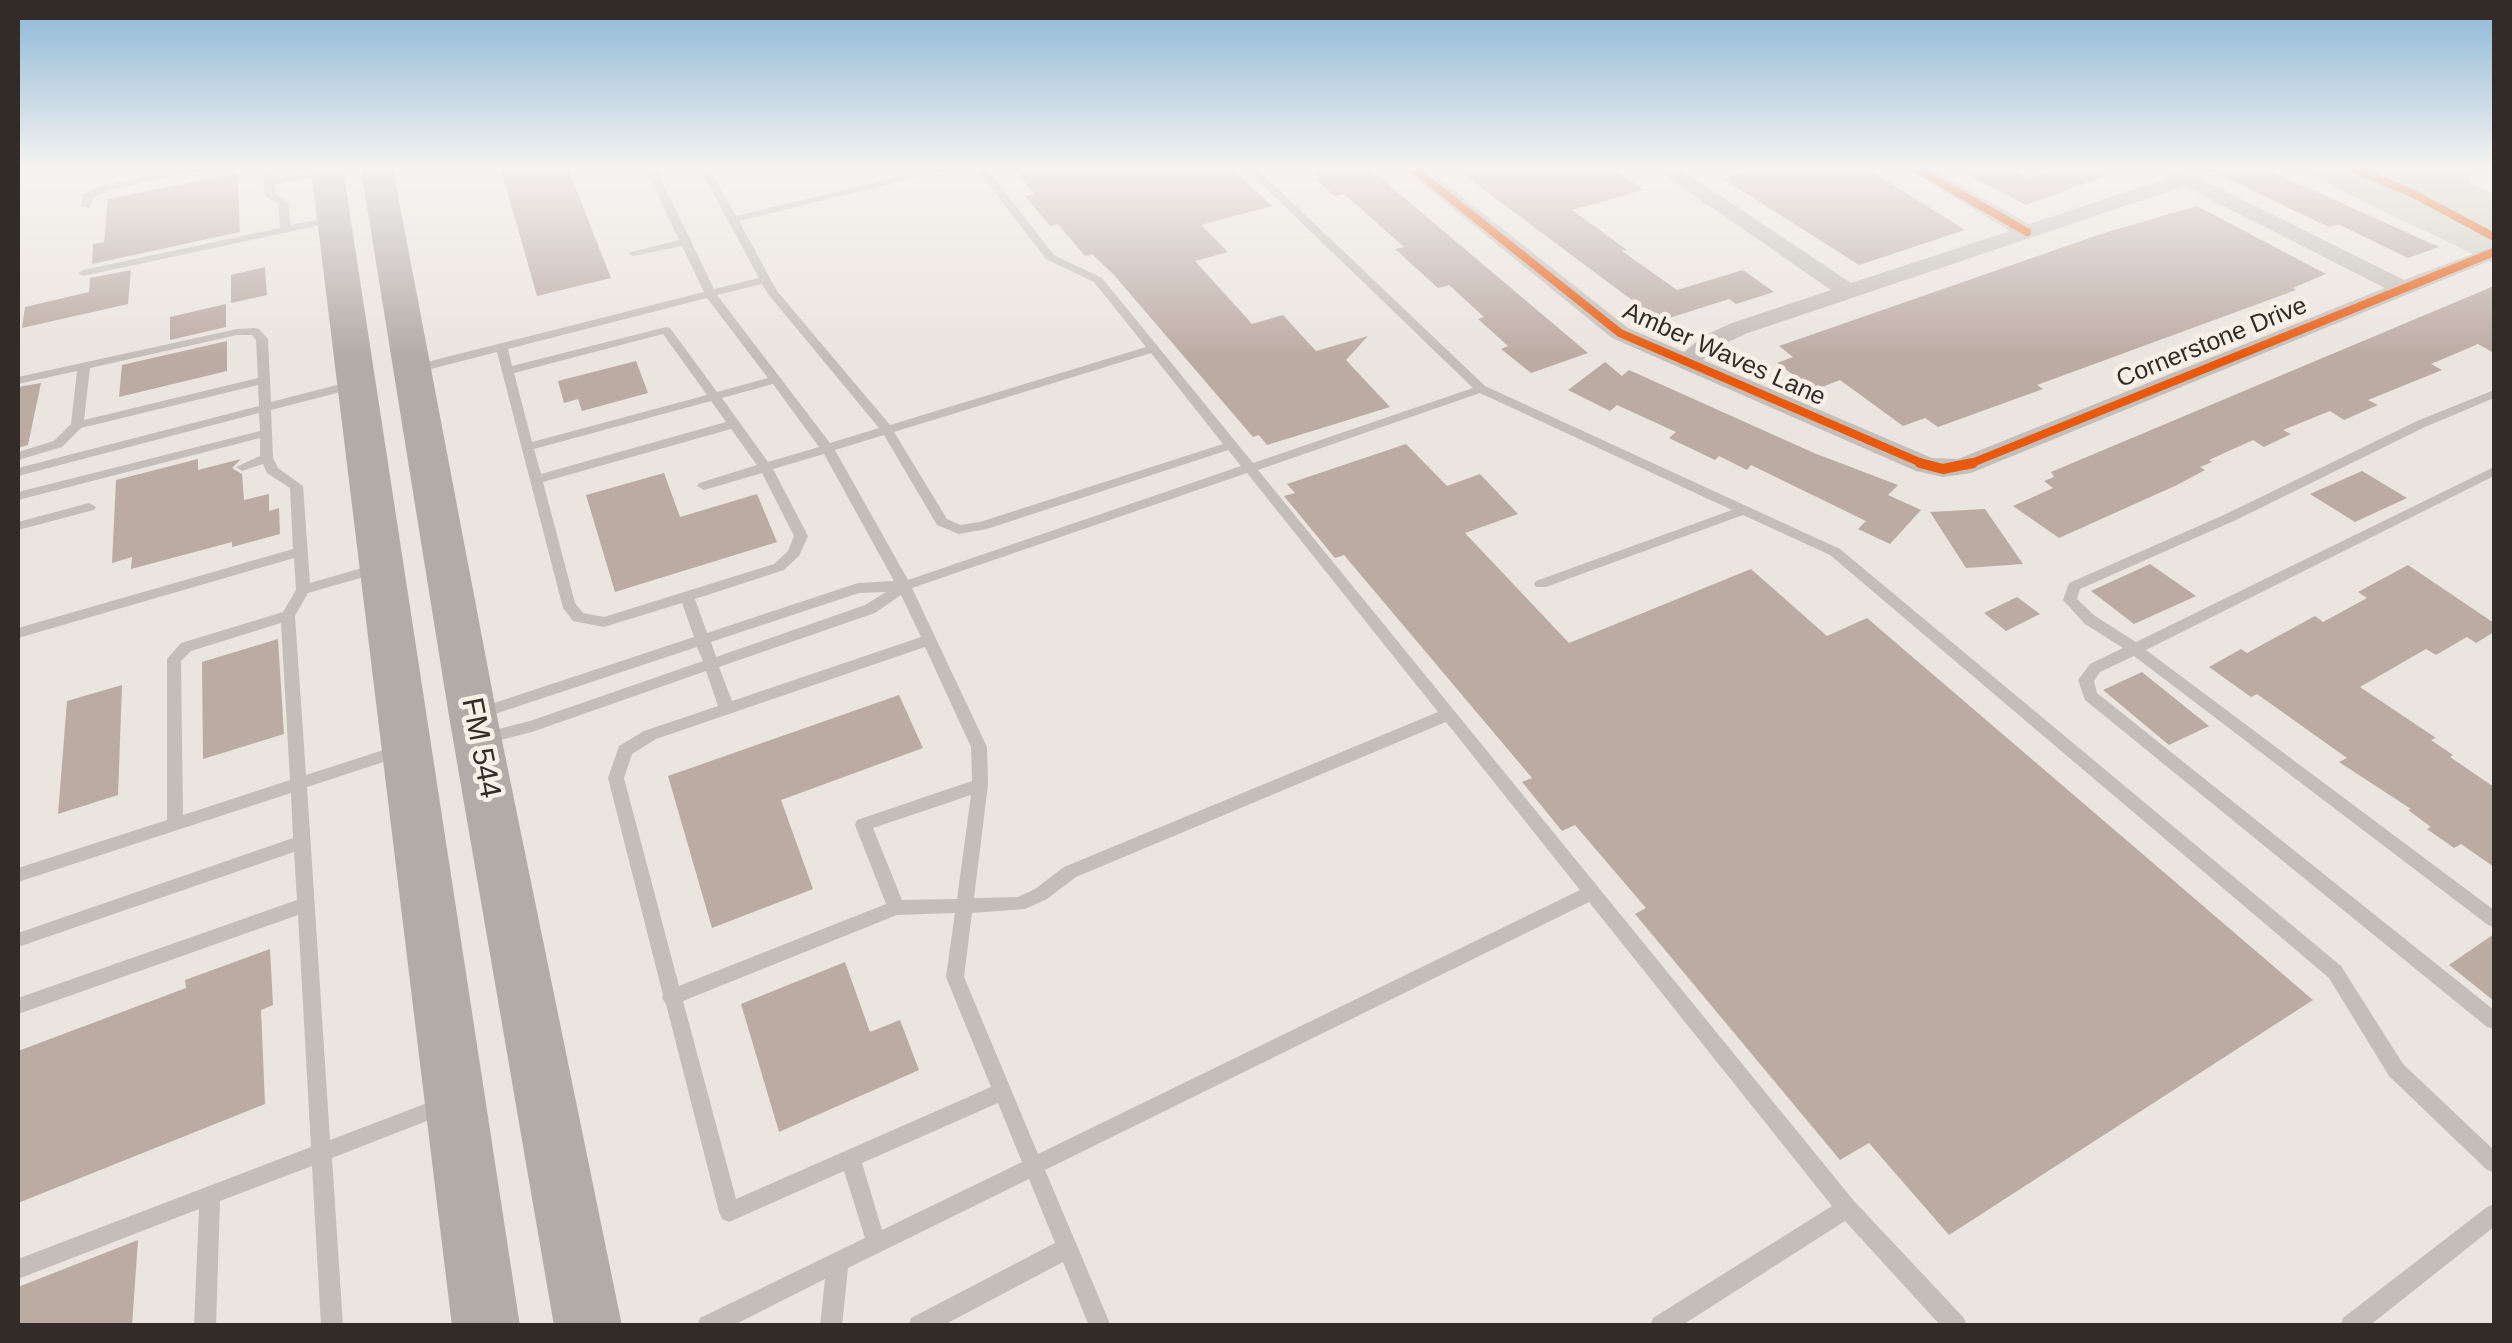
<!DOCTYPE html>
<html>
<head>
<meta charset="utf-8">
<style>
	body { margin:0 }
	#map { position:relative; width:2512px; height:1343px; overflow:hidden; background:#eae5df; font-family:Arial,sans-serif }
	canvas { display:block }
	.frame { position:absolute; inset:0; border:20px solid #332b28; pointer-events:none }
</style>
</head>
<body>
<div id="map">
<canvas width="2512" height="1343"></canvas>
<div class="frame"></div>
</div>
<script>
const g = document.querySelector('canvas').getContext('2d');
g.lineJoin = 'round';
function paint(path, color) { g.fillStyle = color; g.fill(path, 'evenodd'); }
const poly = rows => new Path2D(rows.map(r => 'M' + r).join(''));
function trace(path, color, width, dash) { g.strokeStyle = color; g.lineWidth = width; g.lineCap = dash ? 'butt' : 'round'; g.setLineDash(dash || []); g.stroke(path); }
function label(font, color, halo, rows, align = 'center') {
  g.font = font + ' Arial,sans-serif'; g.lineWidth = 9; g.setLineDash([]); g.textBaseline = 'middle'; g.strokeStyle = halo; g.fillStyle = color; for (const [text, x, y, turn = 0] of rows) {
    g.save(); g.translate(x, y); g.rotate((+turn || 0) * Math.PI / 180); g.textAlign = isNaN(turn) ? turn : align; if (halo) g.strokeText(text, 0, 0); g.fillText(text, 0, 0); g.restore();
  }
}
paint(poly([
	[2296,169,2475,169,2468,182,2494,194,2494,264]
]), '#cbcebb');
paint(poly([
	[501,169,568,169,611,278,537,296],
	[1014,169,1232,169,1272,206,1201,225,1228,252,1195,261,1252,324,1283,315,1316,351,1368,336,1346,360,1390,407,1267,445,1259,435,1253,437,1114,275,1092,254,1085,256,1058,224,1050,226,1025,196,1034,194],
	[1313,169,1370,169,1588,353,1531,373,1501,349,1508,346,1478,319,1484,317,1449,285,1438,288,1395,249,1404,247,1344,194,1334,196,1316,179,1320,178],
	[1456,169,1618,172,1643,190,1572,210,1627,250,1622,251,1677,290,1743,270,1774,292,1736,304,1729,299,1660,321],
	[1754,169,1868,169,1965,230,1859,265,1722,178],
	[1958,169,2009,169,2027,179,2058,169,2117,172,2026,205],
	[2206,169,2266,169,2439,247,2408,258,2338,224,2329,227],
	[237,173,240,232,92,264,93,244,104,242,108,199],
	[2197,206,2326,274,2293,288,2296,290,2037,385,2043,389,1938,427,1925,418,1903,426,1840,380,1814,390,1777,363,1793,357,1779,346,2104,233],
	[265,267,267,295,231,303,231,275],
	[131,270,128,304,22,328,25,307,89,292,90,278],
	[2494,286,2494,353,2478,344,2431,364,2442,370,2368,400,2378,405,2344,420,2330,411,2283,430,2291,434,2264,447,2253,440,2209,460,2212,462,2200,467,2205,470,2177,485,2059,538,2013,506,2053,488,2044,481,2054,477,2051,472],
	[226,304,226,327,170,340,170,317],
	[227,341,227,371,119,397,122,365],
	[636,361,648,393,582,411,578,399,564,403,558,381],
	[1605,362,1622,376,1629,370,1814,453,1898,485,1888,495,1921,510,1890,544,1858,529,1866,521,1751,465,1747,470,1719,456,1715,460,1669,438,1676,432,1617,405,1610,411,1568,390],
	[41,383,28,445,18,448,18,387],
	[1406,444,1447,486,1480,474,1518,514,1465,533,1569,643,1751,569,1827,636,1867,618,2313,1000,1949,1235,1869,1143,1840,1160,1635,914,1646,908,1575,825,1562,831,1522,782,1532,778,1344,555,1335,558,1284,496,1295,493,1287,484],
	[198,459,198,470,241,459,232,468,242,474,244,500,269,494,269,511,279,508,280,534,232,547,232,542,131,569,132,557,112,563,116,480],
	[2362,471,2407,498,2355,522,2310,494],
	[664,473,680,517,757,494,777,542,615,592,586,495],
	[1985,509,2023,564,1966,568,1930,512],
	[2150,564,2196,596,2134,624,2091,591],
	[2408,565,2494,623,2494,632,2476,643,2467,637,2436,655,2426,649,2360,687,2436,738,2431,740,2453,755,2450,757,2494,787,2494,867,2461,844,2454,848,2427,829,2431,827,2408,810,2411,809,2339,762,2347,758,2257,694,2251,697,2209,667,2241,649,2247,653,2315,616,2323,622,2367,598,2358,592],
	[2017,597,2040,614,2006,631,1984,613],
	[278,639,284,734,203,759,202,662],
	[2142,672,2209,726,2169,745,2103,690],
	[122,685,118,795,58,814,67,701],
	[899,695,923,748,781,800,813,889,712,928,668,776],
	[2494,934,2494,1001,2449,965],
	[270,949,273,1005,261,1010,265,1104,18,1203,18,1051,186,988,185,980],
	[845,962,870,1032,900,1020,919,1070,779,1132,741,1004],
	[138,1240,132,1326,18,1326,18,1287]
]), '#bcaba3');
paint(poly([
	[186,169,208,169,108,190,93,198,90,208,81,206,84,194,101,186,186,169],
	[262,169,272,169,273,179,331,169,331,173,274,185,275,194,288,202,291,225,331,217,335,218,335,222,83,276,78,273,83,270,280,228,278,204,265,196,262,169],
	[646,169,656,169,714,289,759,278,700,169,710,169,736,216,932,169,950,169,739,221,777,291,890,425,1146,347,1094,282,1046,259,977,169,987,169,1054,255,1102,278,1253,463,1473,388,1246,169,1257,169,1485,386,1840,549,2341,966,2403,1064,2494,1150,2494,1172,2487,1170,2389,1076,2329,978,1830,555,1743,515,1546,587,1536,587,1534,584,1536,581,1732,510,1480,393,1258,470,1854,1201,1964,1318,1967,1326,1941,1326,1845,1221,1681,1326,1650,1326,1653,1318,1832,1206,1589,902,1045,1170,1111,1326,1089,1326,1063,1262,942,1326,908,1326,911,1318,1055,1243,1029,1179,848,1268,842,1326,820,1326,825,1279,732,1326,697,1326,700,1318,865,1238,844,1171,729,1222,722,1219,719,1212,666,1004,662,998,663,995,608,778,619,746,644,731,718,706,706,671,532,732,481,745,475,743,473,739,475,735,530,721,703,661,697,647,483,718,473,718,470,714,473,710,694,637,682,603,604,627,573,621,563,608,497,352,415,373,409,369,411,366,704,292,682,246,633,256,628,253,679,240,646,169],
	[762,284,768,294,879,428,830,443,717,295,762,284],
	[707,298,768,378,717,392,670,328,666,327,512,366,508,349,707,298],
	[663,334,707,395,532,442,514,373,663,334],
	[1151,353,1223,444,980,522,960,525,947,519,894,432,1151,353],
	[773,384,819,447,768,462,722,398,773,384],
	[711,401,726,422,541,474,534,449,711,401],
	[731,429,757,465,699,483,697,486,704,490,762,473,794,536,788,551,774,564,604,617,583,613,575,603,543,482,731,429],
	[884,435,937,525,959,534,987,529,1228,450,1241,466,908,580,835,450,884,435],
	[824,454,894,581,858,583,707,633,695,599,784,570,799,556,808,536,773,469,824,454],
	[1247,473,1438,712,1064,867,1035,889,1018,897,974,898,988,785,987,747,912,588,1247,473],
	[886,592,865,605,716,657,711,642,859,593,886,592],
	[901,595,921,637,732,701,719,667,875,613,901,595],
	[925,647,971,747,972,781,857,820,855,825,886,904,679,986,624,778,632,754,656,739,925,647],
	[1446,722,1580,890,1038,1154,964,977,972,913,1025,909,1047,899,1076,877,1446,722],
	[971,795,957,899,902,900,873,828,971,795],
	[955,913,946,977,991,1087,736,1199,683,1001,897,915,955,913],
	[998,1103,1022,1162,882,1230,862,1163,998,1103],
	[255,328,259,329,268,339,271,402,356,380,362,384,360,387,271,410,273,458,278,468,303,486,310,583,376,564,383,569,381,572,308,593,295,616,306,775,399,745,405,747,407,751,405,755,307,787,330,1140,443,1097,450,1100,453,1106,450,1112,332,1158,343,1326,321,1326,312,1166,220,1201,216,1326,194,1326,199,1209,18,1279,18,1259,311,1147,298,915,18,1014,18,998,297,900,294,852,18,947,18,933,293,838,291,793,18,882,18,868,167,820,167,659,181,643,283,612,296,590,294,558,18,638,18,628,293,549,290,488,267,473,263,464,242,471,236,467,260,456,260,438,18,500,18,492,260,431,259,413,18,476,18,468,259,406,258,385,81,428,62,447,18,460,18,452,54,441,71,424,77,371,18,384,18,377,237,329,255,328],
	[237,335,252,335,256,340,258,378,84,420,90,368,237,335],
	[281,623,290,780,183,815,181,661,191,651,281,623],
	[2494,390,2494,398,2425,427,2236,520,2080,589,2077,599,2095,616,2136,642,2494,467,2494,476,2146,650,2494,910,2494,927,2488,925,2134,656,2100,672,2094,681,2097,693,2494,1010,2494,1029,2487,1027,2085,700,2078,680,2090,664,2123,648,2085,624,2063,600,2069,583,2226,514,2417,421,2494,390],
	[89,503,96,507,94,510,18,530,18,522,89,503],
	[2494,1204,2494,1227,2369,1326,2340,1326,2343,1318,2487,1207,2494,1204]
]), '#c3beb9');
paint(poly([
	[1404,169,1427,169,1628,328,1684,352,1703,336,1732,323,1831,290,1656,169,1680,169,1851,283,2010,231,1907,169,1932,169,2029,224,2168,178,2158,169,2181,169,2404,280,2494,246,2494,259,1971,473,1943,477,1916,471,1612,338,1404,169],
	[2184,186,2385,288,1958,459,1932,458,1703,360,1719,346,1748,333,2184,186]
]), '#c3beb9');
paint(poly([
	[311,169,343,169,520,1326,452,1326,311,169],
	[361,169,393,169,497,716,622,1326,554,1326,449,716,361,169]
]), '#b2aca8');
trace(poly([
	[1414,169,1620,333,1926,465],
	[1917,169,2027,232],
	[2354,169,2414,194,2494,237],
	[1967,465,2494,252]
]), '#e8590c', 8);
trace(poly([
	[1920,463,1943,469,1973,463]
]), '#e8590c', 10);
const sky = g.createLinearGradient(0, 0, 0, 357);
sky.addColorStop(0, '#8ab6d5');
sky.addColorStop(0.47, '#f6f3f1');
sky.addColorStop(1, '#f6f3f100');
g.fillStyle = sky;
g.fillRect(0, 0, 2512, 357);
label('25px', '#332b28', '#f7f0e7', [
	["Cornerstone Drive",2212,343,-22],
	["Amber Waves Lane",1724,355,24]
]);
label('30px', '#332b28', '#f7f0e7', [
	["FM 544",480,748,79]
]);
</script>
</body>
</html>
